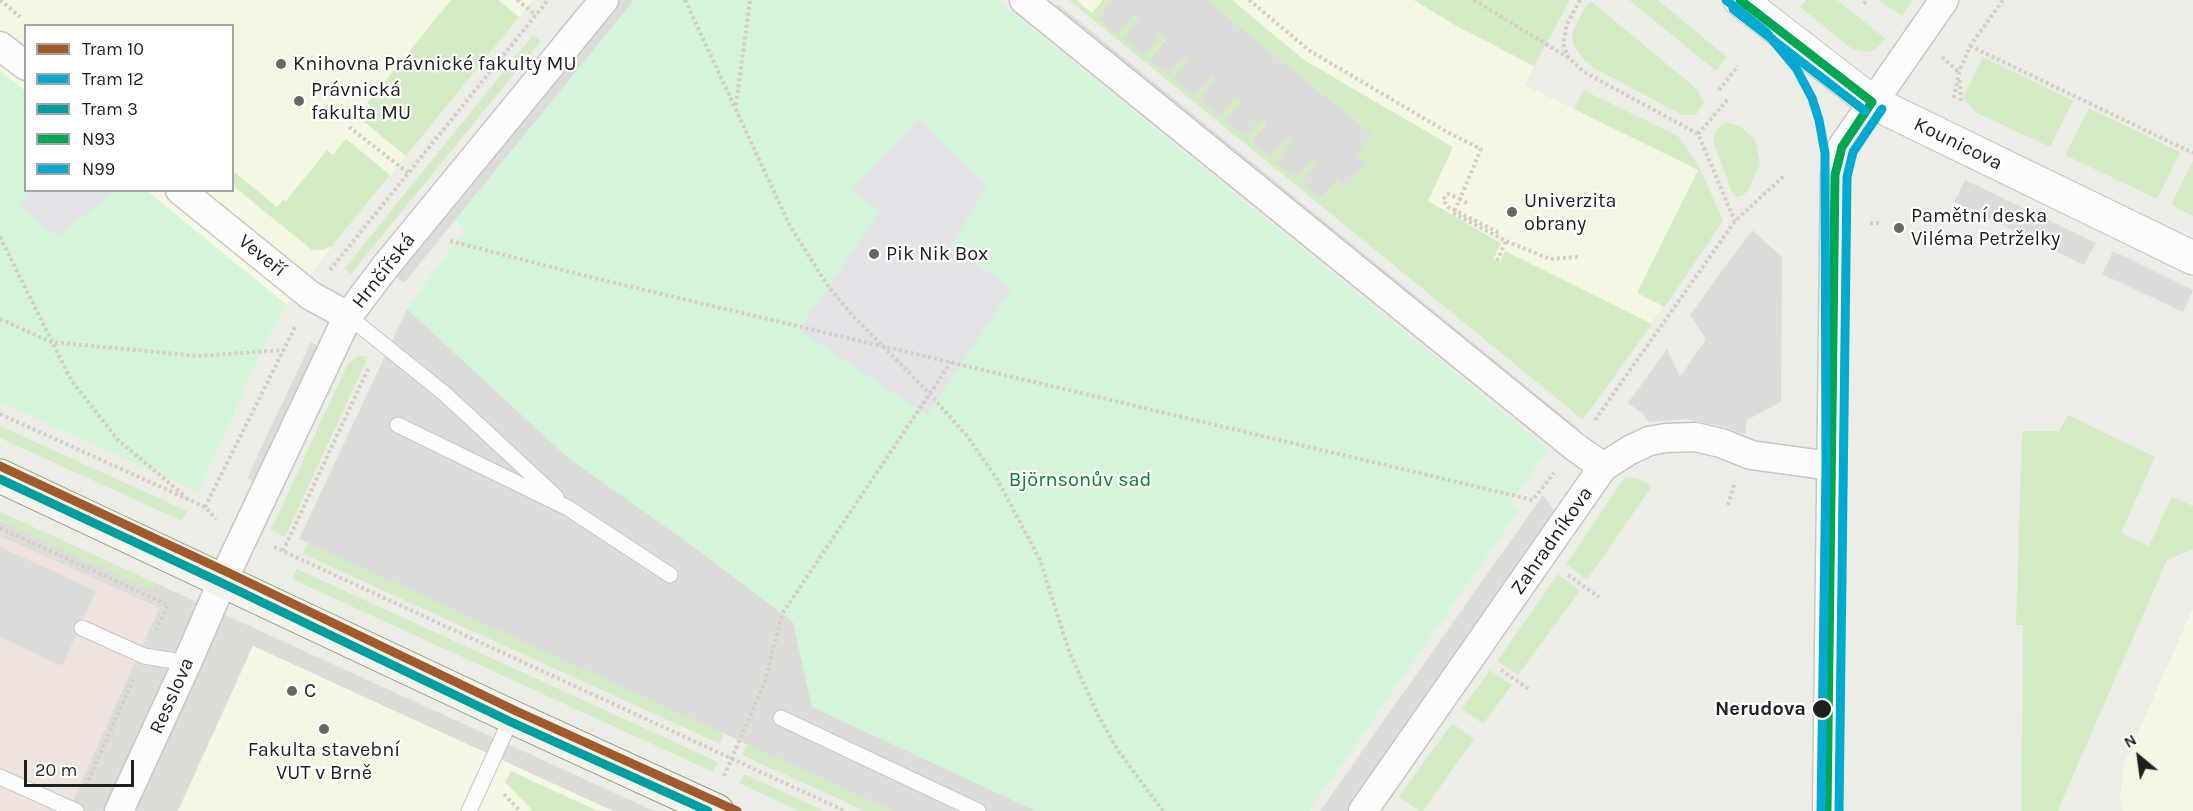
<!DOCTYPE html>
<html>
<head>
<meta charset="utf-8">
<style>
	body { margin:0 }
	#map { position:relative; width:2193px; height:811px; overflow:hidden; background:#edede8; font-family:Karla,sans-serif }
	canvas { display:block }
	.legend { position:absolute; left:24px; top:24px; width:210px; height:168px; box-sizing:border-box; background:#fff; border:2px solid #a5a5a5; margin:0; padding:8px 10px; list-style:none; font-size:18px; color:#1f1f1f }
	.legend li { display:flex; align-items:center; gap:12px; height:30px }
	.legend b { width:30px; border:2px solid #a5a5a5 }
	.north { position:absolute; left:2109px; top:727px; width:60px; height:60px; -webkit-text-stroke:4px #fff; paint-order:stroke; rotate:331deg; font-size:16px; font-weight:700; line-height:24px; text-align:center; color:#1f1f1f }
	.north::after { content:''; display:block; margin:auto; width:21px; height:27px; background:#1f1f1f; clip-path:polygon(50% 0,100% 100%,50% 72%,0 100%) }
	.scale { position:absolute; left:24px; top:760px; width:110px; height:27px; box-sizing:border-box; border:3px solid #1f1f1f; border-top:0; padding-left:8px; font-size:18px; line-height:21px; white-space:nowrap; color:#1f1f1f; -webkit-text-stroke:4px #fff; paint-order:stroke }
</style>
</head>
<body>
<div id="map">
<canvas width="2193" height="811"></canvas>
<ul class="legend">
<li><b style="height:8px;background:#a05a2c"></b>Tram 10</li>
<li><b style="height:8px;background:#06a9d2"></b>Tram 12</li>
<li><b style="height:8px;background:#009e9e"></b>Tram 3</li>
<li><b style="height:8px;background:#00a651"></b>N93</li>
<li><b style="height:8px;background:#00a9ce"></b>N99</li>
</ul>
<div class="north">N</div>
<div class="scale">20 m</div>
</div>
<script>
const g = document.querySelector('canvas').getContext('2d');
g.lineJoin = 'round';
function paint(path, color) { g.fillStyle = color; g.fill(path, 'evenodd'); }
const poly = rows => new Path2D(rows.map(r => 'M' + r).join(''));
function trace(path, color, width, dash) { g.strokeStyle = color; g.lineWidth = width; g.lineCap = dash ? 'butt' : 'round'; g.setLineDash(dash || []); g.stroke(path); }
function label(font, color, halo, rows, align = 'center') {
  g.font = font + ' Karla,sans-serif'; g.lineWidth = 4.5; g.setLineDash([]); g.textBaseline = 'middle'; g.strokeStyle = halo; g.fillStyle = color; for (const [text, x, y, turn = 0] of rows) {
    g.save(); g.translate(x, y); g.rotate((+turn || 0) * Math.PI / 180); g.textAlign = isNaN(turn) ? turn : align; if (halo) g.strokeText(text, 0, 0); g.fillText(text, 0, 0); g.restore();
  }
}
paint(poly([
	[0,512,654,811,613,811,253,646,178,811,68,811,159,608,0,536]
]), '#dcdcd9');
paint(poly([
	[0,536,159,608,68,811,0,811]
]), '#efe3dd');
paint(poly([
	[0,0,533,0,332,246,287,305,268,338,30,191,232,190,232,26,26,26,25,137,0,117],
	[1069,0,1414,0,1455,25,1534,66,1525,85,1699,170,1682,205,1722,223,1583,420],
	[2193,608,2193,811,2122,811,2120,800,2124,764],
	[253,646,613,811,178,811]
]), '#f4f7e4');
paint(poly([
	[451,0,498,0,519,17,406,156,363,121,374,108,367,103],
	[1069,0,1076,0,1092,13,1103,0,1112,0,1098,18,1134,14,1140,18,1143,54,1160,35,1165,39,1149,60,1168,75,1185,56,1189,59,1174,79,1194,95,1210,76,1215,80,1200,101,1219,116,1235,96,1241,101,1225,121,1245,137,1261,117,1266,121,1251,142,1271,158,1286,138,1317,163,1301,183,1321,199,1337,180,1346,187,1365,162,1356,155,1372,134,1207,0,1232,0,1304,60,1453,147,1428,201,1501,243,1493,260,1500,262,1505,251,1652,324,1583,420],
	[1414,0,1570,0,1534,66,1455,25],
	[1629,0,1658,0,1727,57,1716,71],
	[1806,0,1837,0,1886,39,1874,50,1867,52,1852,49,1800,7],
	[1879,0,1913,0,1902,16],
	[1592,2,1698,90,1704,103,1696,115,1682,115,1594,68,1583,59,1575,47,1572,39,1573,31,1586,5],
	[533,35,541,41,351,274,344,269],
	[1983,57,2073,101,2050,147,1977,113,1963,98],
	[1583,90,1678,136,1699,166,1723,221,1665,307,1637,293,1698,170,1574,109],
	[2089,108,2180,152,2157,199,2065,155],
	[1726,123,1740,126,1754,139,1756,144,1760,164,1748,191,1743,195,1737,197,1732,192,1714,144,1714,136,1717,129],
	[346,139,390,175,332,246,322,250,312,250,233,186,233,171,277,207,283,200,286,201,327,150,333,155],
	[2193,161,2193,216,2171,205],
	[359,356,368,357,285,537,271,530,348,363],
	[2068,415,2155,457,2121,533,2149,546,2172,497,2193,506,2193,549,2167,560,2058,810,2060,811,2021,811,2023,625,2016,625,2022,431,2057,431,2058,433],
	[0,426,187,511,182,521,0,438],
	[1625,477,1638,479,1648,483,1650,489,1587,580,1566,564],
	[0,512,155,583,151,590,0,521],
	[308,543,724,733,720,744,303,554],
	[297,569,718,762,713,772,292,579],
	[1558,574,1580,591,1518,675,1497,661],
	[1490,670,1512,685,1483,724,1462,709],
	[1452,723,1474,739,1423,811,1419,811,1399,797],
	[747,744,893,811,865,811,742,755],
	[511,771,598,811,533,811,505,782],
	[744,774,825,811,799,811,739,783]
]), '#d4ecc6');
paint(poly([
	[634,0,997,0,1548,449,1511,503,1520,509,1309,811,1036,811,811,707,793,622,691,545,567,457,407,309,465,229,455,221],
	[0,70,25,91,26,190,147,191,287,305,268,338,198,492,0,402]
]), '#d5f5db');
paint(poly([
	[620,0,634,0,404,283,396,277],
	[1112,0,1207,0,1372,134,1357,155,1366,163,1346,187,1337,180,1321,199,1301,183,1317,163,1311,159,1296,178,1276,163,1291,142,1286,138,1271,158,1251,142,1266,122,1261,118,1245,137,1225,121,1241,101,1236,97,1219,117,1199,100,1215,80,1211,76,1194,96,1173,79,1189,59,1185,56,1168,75,1149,60,1165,40,1160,35,1143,55,1124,39,1140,18,1134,14,1117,34,1098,18],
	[1058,4,1579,429,1572,439,1050,13],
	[1965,180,2096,243,2084,265,1954,202],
	[1752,230,1782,257,1781,402,1747,420,1745,435,1725,427,1686,419,1649,422,1642,413,1628,403,1667,349,1680,377,1706,339,1690,315],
	[2113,251,2193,290,2183,312,2102,274],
	[407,309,567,457,691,545,793,622,812,707,1036,811,893,811,299,539],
	[311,342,318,346,254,482,247,478],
	[1543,495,1561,519,1355,811,1320,811],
	[0,547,96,591,62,666,0,637]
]), '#dcdcda');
paint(poly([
	[918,119,987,185,951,247,1012,288,927,415,799,330,880,211,851,190],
	[30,191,30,190,114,191,58,237,20,207]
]), '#e4e3e7');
const service = poly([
	[348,316,445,394,556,497],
	[398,425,568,508,670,575],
	[82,628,144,656,187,663],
	[781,718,978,811],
	[0,777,76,811],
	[469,811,512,717]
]);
const minor = poly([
	[1024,0,1575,447,1603,467],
	[0,46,26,66],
	[180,190,311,296,348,316],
	[119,811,187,663,223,580,348,316,385,267,604,0],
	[1363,811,1603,467,1630,450,1649,441,1666,438,1695,437,1721,443,1751,455,1831,466],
	[1827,811,1835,175,1842,147,1944,0]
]);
const tertiary = poly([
	[1740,0,1872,102,2193,258]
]);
const secondary = poly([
	[0,476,512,717,717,811]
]);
trace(service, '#c6c6c4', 17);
trace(minor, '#c6c6c4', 31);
trace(tertiary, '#c6c6c4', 35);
trace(secondary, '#92997f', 35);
trace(poly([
	[0,0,20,17],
	[517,0,536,15],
	[685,0,790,226,828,286,852,315,929,393,967,436,997,479,1040,560,1069,651,1097,713,1117,749,1163,811],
	[1249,0,1310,51,1447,132,1481,149,1460,199,1449,194,1446,195,1443,200,1448,207,1500,233],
	[1474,0,1567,57],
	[1580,0,1567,24,1563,44,1568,57,1584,72,1698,134,1735,221],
	[1864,4,1867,0],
	[1970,46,2193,153],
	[1942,57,1959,72],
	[1960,80,1961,103],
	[1719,90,1738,66],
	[1954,98,1959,72,1970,46,2003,0],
	[736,105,750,0],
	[349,127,408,173],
	[1698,134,1729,98],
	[1467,203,1460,199,1453,213,1506,241,1550,259,1579,257],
	[1870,223,1879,223],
	[0,237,71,380,118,440,186,497],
	[450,241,590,277,1533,500,1554,473],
	[1497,261,1506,241],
	[330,270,548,0],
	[0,319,51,342,198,356,283,350],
	[0,414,205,507,216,519],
	[1595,420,1735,221,1785,175],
	[1728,505,1735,482],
	[205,507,296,325],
	[0,528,168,605,155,633],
	[274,547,845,811],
	[283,551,369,367],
	[1568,575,1599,597],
	[1501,670,1530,690],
	[724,776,764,684,782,614,951,362],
	[86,786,133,680],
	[504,794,520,811]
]), '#d8ccc6', 4, [3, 3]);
trace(service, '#fcfcfc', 15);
trace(minor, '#fcfcfc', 28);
trace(tertiary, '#fcfcfc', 33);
trace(secondary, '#f2f4eb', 33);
trace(poly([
	[1740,0,1872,102],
	[1827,811,1835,175,1842,147,1872,102]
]), '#00a651', 9);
trace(poly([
	[1733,9,1865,111],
	[1839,811,1847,177,1853,152,1882,109]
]), '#00a9ce', 9);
trace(poly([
	[0,466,227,572,516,711,737,811]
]), '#a05a2c', 9);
trace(poly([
	[1726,0,1766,32,1796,68,1812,98,1819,120,1825,153,1826,466,1821,811]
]), '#06a9d2', 9);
trace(poly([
	[0,479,222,583,511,722,708,811]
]), '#009e9e', 9);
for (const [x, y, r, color] of [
	[281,64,6,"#676765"],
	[299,101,6,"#676765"],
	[1512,212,6,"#676765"],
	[1899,228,6,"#676765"],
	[874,254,6,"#676765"],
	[292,691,6,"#676765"],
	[1822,709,10,"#1f1f1f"],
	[324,729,6,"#676765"]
]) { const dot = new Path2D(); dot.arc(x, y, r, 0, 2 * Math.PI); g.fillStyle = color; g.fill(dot); trace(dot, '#fff', 2); }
label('20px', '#1f1f1f', '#fff', [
	["Knihovna Právnické fakulty MU",293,64],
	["Právnická",311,90],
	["fakulta MU",311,113],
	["Univerzita",1524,201],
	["obrany",1524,224],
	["Pamětní deska",1911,216],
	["Viléma Petrželky",1911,239],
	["Pik Nik Box",886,254],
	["C",304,691],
	["Fakulta stavební",324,750,"center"],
	["VUT v Brně",324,773,"center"]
], 'left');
label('20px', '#1f1f1f', '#fff', [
	["Kounicova",1958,144,26],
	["Veveří",262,256,39],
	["Hrnčířská",384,271,-52],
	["Zahradníkova",1552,541,-55],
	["Resslova",172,696,-66]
]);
label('20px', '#098227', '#fff', [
	["Björnsonův sad",1080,480]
]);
label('bold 20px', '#1f1f1f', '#fff', [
	["Nerudova",1806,709]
], 'right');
</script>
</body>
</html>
